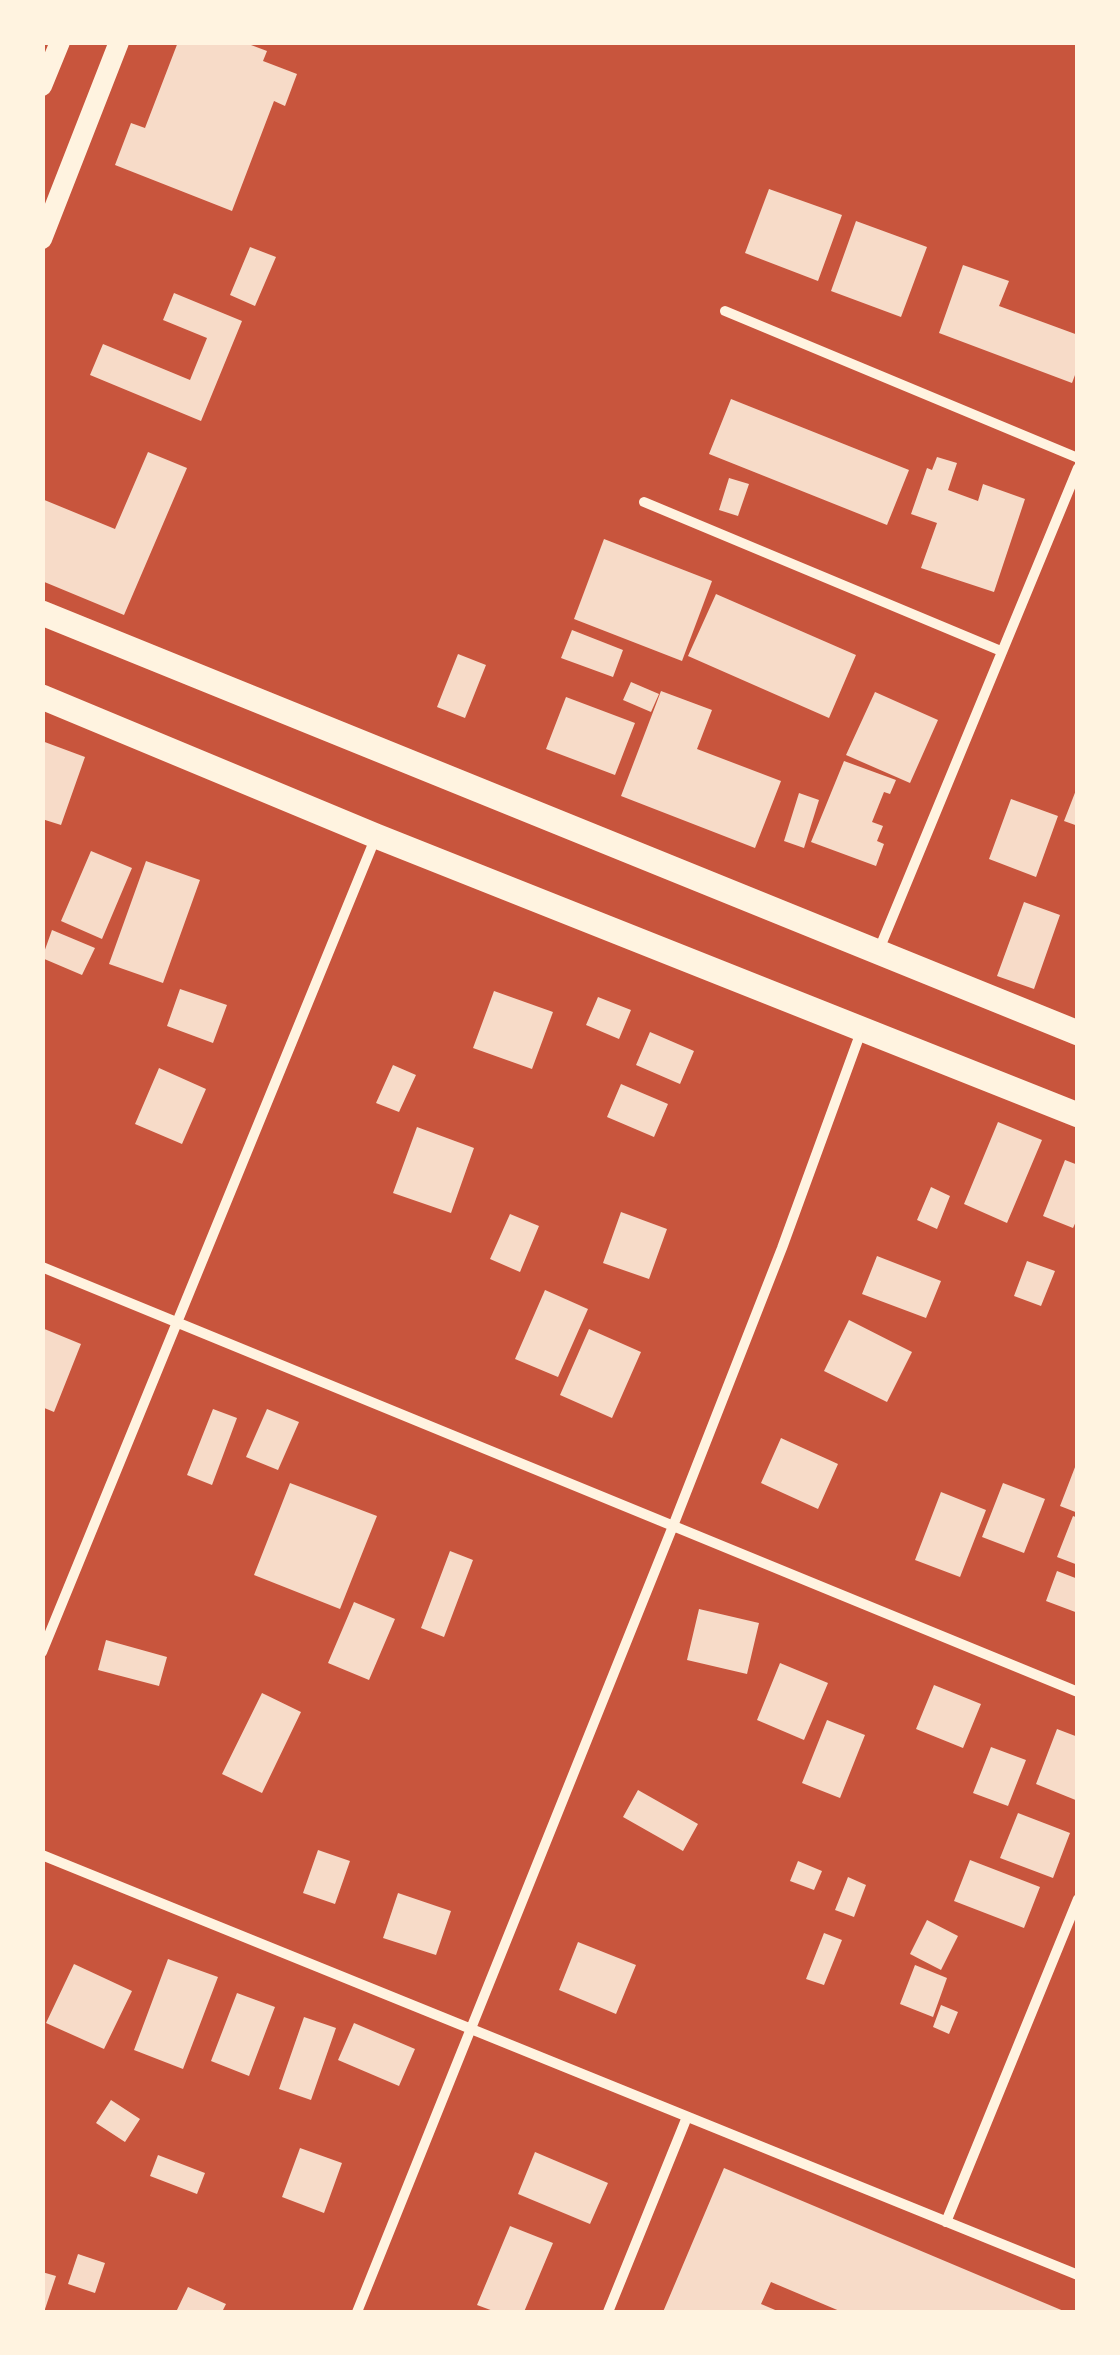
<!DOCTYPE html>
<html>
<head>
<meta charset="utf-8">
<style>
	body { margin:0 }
	#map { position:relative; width:1120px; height:2355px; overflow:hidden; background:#c8553d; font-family:"Open Sans",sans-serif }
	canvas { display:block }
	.frame { position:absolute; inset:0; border:45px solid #fff3e0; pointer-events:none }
</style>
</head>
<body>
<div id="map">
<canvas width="1120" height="2355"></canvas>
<div class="frame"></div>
</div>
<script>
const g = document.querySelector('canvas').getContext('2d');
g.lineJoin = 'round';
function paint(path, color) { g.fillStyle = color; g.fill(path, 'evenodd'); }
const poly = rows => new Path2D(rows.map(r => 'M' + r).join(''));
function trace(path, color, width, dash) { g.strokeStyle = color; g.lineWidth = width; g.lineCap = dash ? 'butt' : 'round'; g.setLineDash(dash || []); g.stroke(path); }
paint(poly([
	[178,42,243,42,267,51,263,61,297,74,285,106,274,101,232,211,115,165,131,123,145,128],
	[769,189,842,215,818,281,745,253],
	[856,221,927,247,901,317,831,291],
	[250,247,276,257,255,306,230,295],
	[963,265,1009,281,999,306,1078,335,1078,367,1072,383,939,333],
	[174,293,242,321,201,421,90,375,103,344,190,380,207,338,163,320],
	[731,399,909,470,887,525,709,454],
	[148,452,187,468,124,615,42,581,42,499,115,529],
	[937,457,957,463,948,490,978,501,983,484,1025,499,994,592,921,568,937,523,911,514,927,468,932,470],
	[729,478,749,484,738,516,719,510],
	[604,539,712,581,682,661,574,619],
	[716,594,856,655,829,718,688,656],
	[572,630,623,650,613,677,561,658],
	[458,654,486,665,465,718,437,707],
	[631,682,659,694,651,712,623,700],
	[661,691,712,710,697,749,781,781,755,848,621,796],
	[875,692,938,720,910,783,846,755],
	[566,697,635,723,615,775,546,749],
	[42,741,85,757,61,825,42,819],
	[844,761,896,780,890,794,884,792,872,822,883,826,877,841,884,844,876,866,811,842],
	[1078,785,1078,826,1064,821],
	[799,793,819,800,804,848,784,841],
	[1011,799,1058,816,1036,877,989,859],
	[91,851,132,868,102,939,61,921],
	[146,861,200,880,163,983,109,964],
	[1024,902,1060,915,1034,989,997,976],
	[52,930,95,948,82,975,42,958],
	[180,989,227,1005,213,1043,167,1026],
	[494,991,553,1012,532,1069,473,1048],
	[598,997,631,1010,619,1039,586,1025],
	[650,1032,694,1051,680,1084,636,1065],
	[393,1065,416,1075,399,1112,376,1103],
	[159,1068,206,1089,182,1144,135,1124],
	[621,1084,668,1104,654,1137,607,1117],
	[998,1122,1042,1140,1007,1223,964,1204],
	[417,1127,474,1148,451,1213,393,1193],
	[1065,1160,1078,1165,1078,1217,1073,1228,1043,1216],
	[931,1187,950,1196,937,1229,917,1220],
	[621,1212,667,1229,649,1279,603,1263],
	[510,1214,539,1226,520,1272,490,1259],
	[877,1256,941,1281,926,1318,862,1294],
	[1027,1261,1055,1271,1041,1306,1014,1296],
	[545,1290,588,1309,558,1377,515,1359],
	[849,1320,912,1352,887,1402,824,1371],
	[42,1328,81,1344,54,1412,42,1407],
	[589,1329,641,1352,612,1418,560,1395],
	[213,1409,237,1418,212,1485,187,1475],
	[267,1409,299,1422,278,1470,246,1457],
	[781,1438,838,1464,818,1509,761,1483],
	[1077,1462,1078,1462,1078,1513,1060,1506],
	[290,1483,377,1516,340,1609,254,1575],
	[1003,1483,1045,1499,1024,1553,982,1537],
	[941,1492,986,1510,960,1577,915,1560],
	[1073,1516,1078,1518,1078,1565,1057,1557],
	[450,1551,473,1560,444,1637,421,1628],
	[1057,1571,1078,1579,1078,1613,1046,1601],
	[354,1602,395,1619,369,1680,328,1663],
	[699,1609,759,1623,747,1674,687,1660],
	[106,1640,167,1657,159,1686,98,1670],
	[780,1663,828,1683,804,1740,757,1720],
	[934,1685,981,1704,963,1748,916,1729],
	[262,1693,301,1712,262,1793,222,1774],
	[827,1720,865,1735,840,1798,802,1783],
	[1057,1729,1078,1737,1078,1801,1036,1784],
	[991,1747,1026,1760,1008,1806,973,1793],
	[638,1790,698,1824,683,1851,623,1817],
	[1018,1813,1070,1833,1053,1878,1000,1858],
	[318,1850,350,1861,335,1904,303,1893],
	[970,1860,1040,1887,1024,1928,954,1901],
	[798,1861,822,1871,814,1890,790,1881],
	[848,1877,866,1885,854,1917,835,1910],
	[398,1893,451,1911,436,1955,383,1938],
	[927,1920,958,1936,941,1970,910,1954],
	[824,1933,842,1940,824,1985,806,1979],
	[578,1942,636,1965,616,2014,559,1990],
	[168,1959,218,1977,183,2069,134,2050],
	[74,1964,132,1991,104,2049,46,2023],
	[915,1965,947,1978,933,2017,900,2004],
	[237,1993,275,2007,249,2076,211,2061],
	[941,2005,958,2012,949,2034,933,2027],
	[304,2017,336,2028,311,2100,279,2089],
	[354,2023,415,2049,399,2086,338,2060],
	[111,2100,140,2119,125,2142,96,2123],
	[300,2148,342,2163,324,2213,282,2197],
	[535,2152,608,2183,590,2224,518,2194],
	[158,2155,205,2173,197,2194,150,2176],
	[724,2168,1066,2312,842,2312,771,2282,761,2304,780,2312,663,2312],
	[510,2226,553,2243,524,2312,496,2312,477,2305],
	[78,2254,105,2263,95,2293,68,2284],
	[42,2272,56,2276,44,2312,42,2312],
	[188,2287,226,2304,222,2312,176,2312]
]), '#f7dbc8');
trace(poly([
	[725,311,1078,458],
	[644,502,1001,651],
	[878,952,1078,468],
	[42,1267,1078,1692],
	[42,1652,375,839],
	[42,1855,1078,2275],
	[946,2222,1078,1899],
	[357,2312,673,1526,782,1248,862,1029],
	[608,2312,687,2117]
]), '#fff3e0', 10);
trace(poly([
	[42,86,60,42],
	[42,239,119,42]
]), '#fff3e0', 20);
trace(poly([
	[42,613,1078,1033],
	[42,697,376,836,1078,1115]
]), '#fff3e0', 25);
</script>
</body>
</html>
